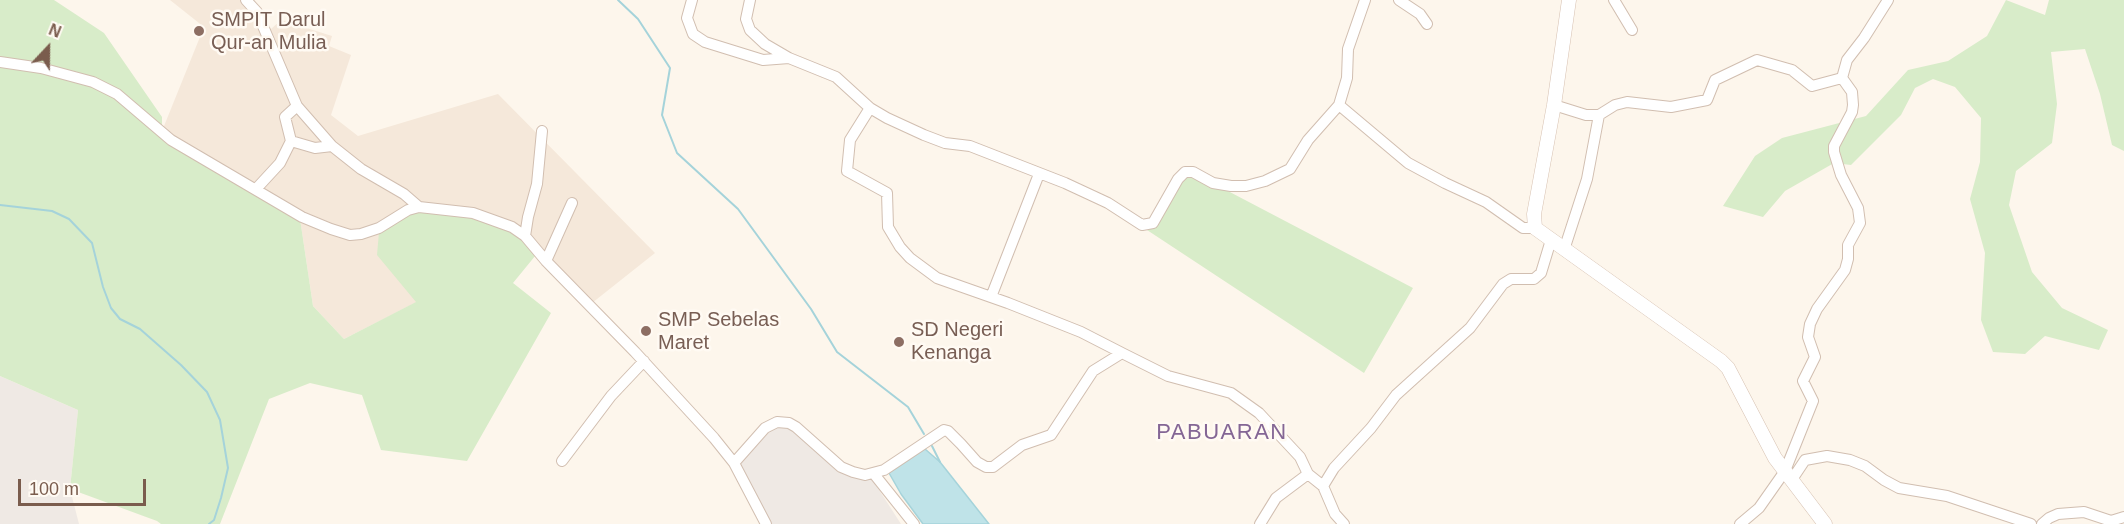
<!DOCTYPE html>
<html>
<head>
<meta charset="utf-8">
<style>
	body { margin:0 }
	#map { position:relative; width:2124px; height:524px; overflow:hidden; background:#fdf6ec; font-family:Helvetica,sans-serif }
	canvas { display:block }
	.north { position:absolute; left:18px; top:18px; width:60px; height:60px; -webkit-text-stroke:4px #fffaf3; paint-order:stroke; rotate:22deg; font-size:16px; font-weight:700; line-height:24px; text-align:center; color:#7a5c4d }
	.north::after { content:''; display:block; margin:auto; width:21px; height:27px; background:#7a5c4d; clip-path:polygon(50% 0,100% 100%,50% 72%,0 100%) }
	.scale { position:absolute; left:18px; top:479px; width:128px; height:27px; box-sizing:border-box; border:3px solid #7a5c4d; border-top:0; padding-left:8px; font-size:18px; line-height:21px; white-space:nowrap; color:#7a5c4d; -webkit-text-stroke:4px #fffaf3; paint-order:stroke }
</style>
</head>
<body>
<div id="map">
<canvas width="2124" height="524"></canvas>
<div class="north">N</div>
<div class="scale">100 m</div>
</div>
<script>
const g = document.querySelector('canvas').getContext('2d');
g.lineJoin = 'round';
function paint(path, color) { g.fillStyle = color; g.fill(path, 'evenodd'); }
const poly = rows => new Path2D(rows.map(r => 'M' + r).join(''));
function trace(path, color, width, dash) { g.strokeStyle = color; g.lineWidth = width; g.lineCap = dash ? 'butt' : 'round'; g.setLineDash(dash || []); g.stroke(path); }
function label(font, color, halo, rows, align = 'center') {
  g.font = font + ' Helvetica,sans-serif'; g.lineWidth = 5; g.setLineDash([]); g.textBaseline = 'middle'; g.strokeStyle = halo; g.fillStyle = color; for (const [text, x, y, turn = 0] of rows) {
    g.save(); g.translate(x, y); g.rotate((+turn || 0) * Math.PI / 180); g.textAlign = isNaN(turn) ? turn : align; if (halo) g.strokeText(text, 0, 0); g.fillText(text, 0, 0); g.restore();
  }
}
paint(poly([
	[170,0,242,0,271,29,281,20,332,36,329,46,351,55,331,115,358,136,498,94,655,253,592,303,540,250,417,302,344,339,313,306,299,212,162,131,204,27]
]), '#f5e8da');
paint(poly([
	[0,376,78,410,70,489,79,524,0,524],
	[781,426,790,428,809,443,872,479,901,524,772,524,739,465,772,429]
]), '#efe9e4');
paint(poly([
	[0,0,54,0,104,33,162,117,162,131,299,212,313,306,344,339,416,302,377,255,379,232,419,210,506,221,540,250,513,283,551,313,467,461,381,450,362,395,310,383,269,399,220,524,161,524,157,521,70,489,78,410,0,376],
	[2006,0,2045,15,2049,0,2124,0,2124,151,2112,145,2100,94,2085,49,2051,52,2057,104,2052,143,2016,171,2009,205,2032,272,2062,308,2108,330,2099,350,2045,336,2025,354,1993,352,1981,320,1985,253,1970,199,1980,162,1981,118,1955,87,1933,79,1915,88,1901,115,1851,165,1834,163,1785,191,1763,217,1723,206,1755,156,1782,138,1866,116,1908,70,1948,61,1987,36],
	[1184,168,1413,288,1364,373,1147,230]
]), '#d8ecc9');
const water = poly([
	[925,449,940,462,989,524,923,524,901,494,889,473,925,449]
]);
paint(water, '#bfe3e8');
trace(water, '#a5d3da', 1.5);
trace(poly([
	[618,0,638,19,670,68,662,115,677,153,738,209,811,309,837,352,908,407,924,434],
	[0,205,52,211,69,219,92,243,103,287,111,308,120,319,140,329,181,365,207,392,220,420,228,468,221,498,214,520,209,524],
	[932,446,940,462]
]), '#a5d3da', 2);
const street = poly([
	[246,0,257,12,297,106,332,146,361,169,404,194,419,207],
	[692,0,687,18,693,34,705,42,763,60,789,58],
	[750,0,746,19,750,30,765,44,789,58,836,77,870,108,887,118,924,135,945,143,970,146,1065,183,1108,203,1142,225,1153,223,1178,179,1185,172,1193,172,1213,183,1231,186,1246,186,1265,181,1290,169,1308,140,1339,105,1347,78,1348,49,1365,0],
	[1399,0,1420,14,1427,24],
	[1614,0,1632,30],
	[0,62,41,68,93,82,117,94,171,140,302,217,331,229,350,235,361,234,379,228,408,210,419,207,473,213,512,227,525,236,546,261,635,352,714,438,734,463,766,524],
	[1339,105,1408,163,1445,183,1486,202,1523,228,1535,228],
	[1554,105,1586,115,1599,115,1615,105,1627,102,1671,107,1707,100,1715,80,1757,60,1792,70,1812,86,1842,78],
	[870,108,850,140,847,171,887,193,888,227,900,247,910,258,937,278,1008,303,1081,332,1122,353],
	[291,141,315,148,332,146],
	[256,189,280,163,291,141,285,117,297,106],
	[525,236,528,217,537,184,542,131],
	[1564,250,1587,179,1599,115],
	[546,261,572,203],
	[991,297,1039,174],
	[562,461,611,396,644,361],
	[734,463,765,428,777,422,789,423,796,427,841,467,853,472,865,475,884,470,944,430,948,431,961,444,977,462,986,467,993,467,1022,445,1051,435,1093,371,1122,353,1168,376,1231,393,1259,413,1300,457,1308,474,1323,486,1335,514,1344,524],
	[874,474,914,524],
	[1791,481,1805,460,1827,456,1850,460,1865,466,1884,480,1899,488,1947,496,2031,524],
	[1323,486,1334,468,1371,428,1396,395,1470,328,1503,284,1511,279,1534,279,1541,273,1551,240],
	[1260,524,1276,498,1308,474],
	[1740,524,1759,508,1785,471,1813,401,1803,381,1815,357,1808,337,1810,324,1817,309,1845,270,1848,259,1848,245,1860,223,1858,208,1841,175,1834,152,1834,146,1852,112,1853,105,1852,92,1842,78,1847,60,1864,38,1888,0],
	[2042,524,2049,518,2058,514,2084,512,2111,521,2124,517]
]);
const secondary = poly([
	[1569,0,1554,105,1534,214,1535,228,1721,361,1728,368,1775,458,1825,524]
]);
trace(street, '#d1beb0', 12);
trace(secondary, '#d6c0b0', 15);
trace(street, '#fff', 10);
trace(secondary, '#fff', 14);
for (const [x, y, r, color] of [
	[199,31,6,"#8d6e63"],
	[646,331,6,"#8d6e63"],
	[899,342,6,"#8d6e63"]
]) { const dot = new Path2D(); dot.arc(x, y, r, 0, 2 * Math.PI); g.fillStyle = color; g.fill(dot); trace(dot, '#fffaf3', 2); }
label('20px', '#785e54', '#fffaf3', [
	["SMPIT Darul",211,20],
	["Qur-an Mulia",211,43],
	["SMP Sebelas",658,320],
	["Maret",658,343],
	["SD Negeri",911,330],
	["Kenanga",911,353]
], 'left');
g.letterSpacing = '1.5px';
label('22px', '#846695', '#fffaf3', [
	["PABUARAN",1222,433]
]);
g.letterSpacing = '0px';
</script>
</body>
</html>
